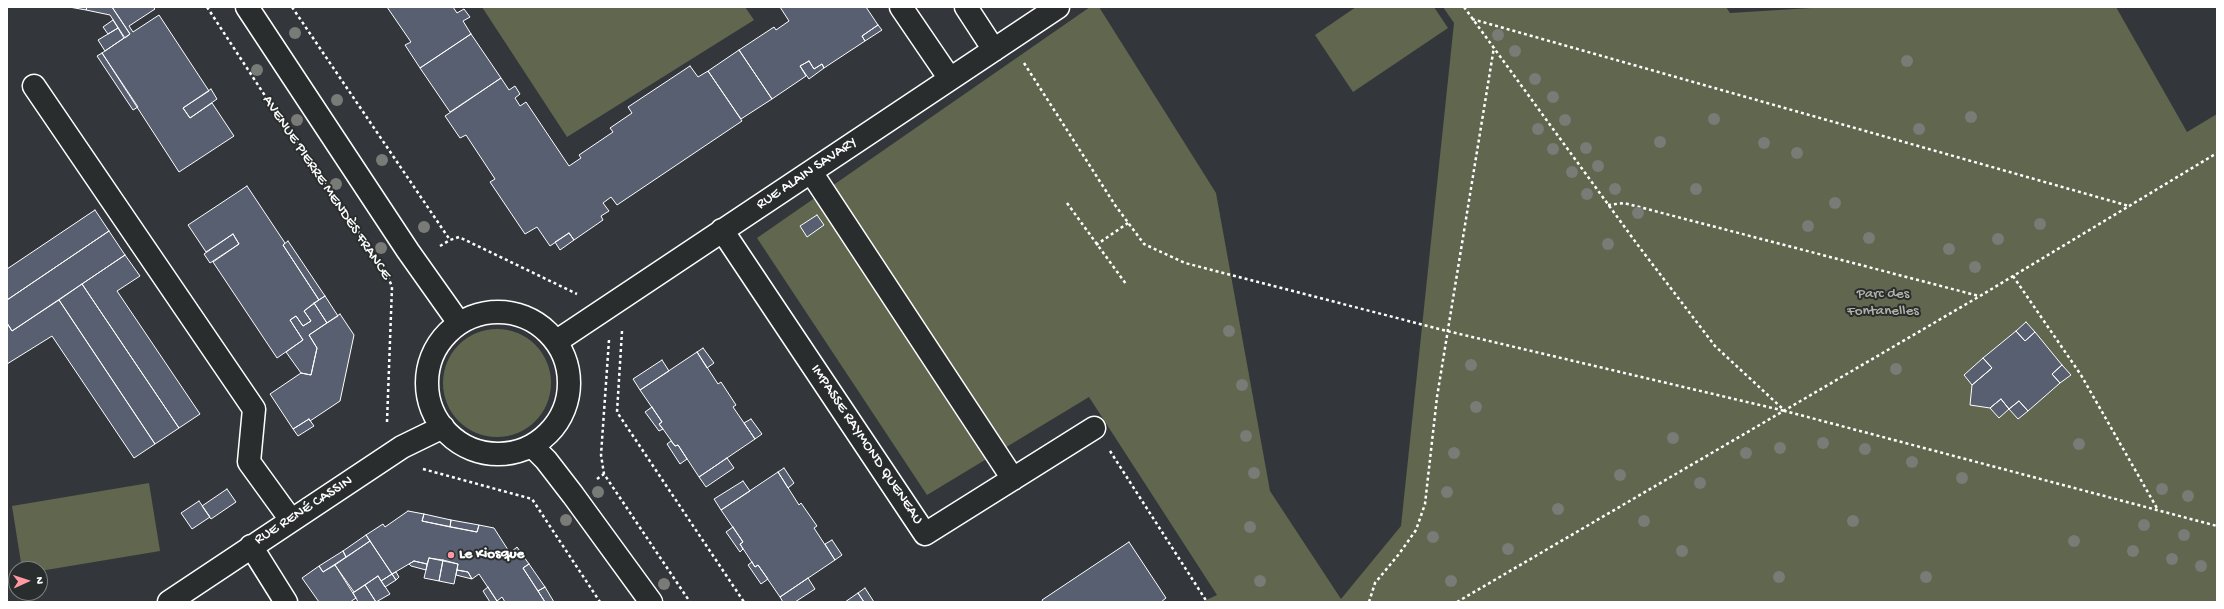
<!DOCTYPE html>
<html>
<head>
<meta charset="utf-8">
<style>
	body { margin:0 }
	#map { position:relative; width:2224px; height:609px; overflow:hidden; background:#33373b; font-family:"Gochi Hand",sans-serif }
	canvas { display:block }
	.frame { position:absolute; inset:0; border:8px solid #fff; pointer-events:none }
	.north { position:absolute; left:8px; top:561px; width:40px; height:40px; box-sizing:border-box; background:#2a2d2e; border:1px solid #7f8182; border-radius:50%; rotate:87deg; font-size:11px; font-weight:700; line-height:16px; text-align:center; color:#fff }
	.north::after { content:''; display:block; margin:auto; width:14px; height:18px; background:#ff9aa2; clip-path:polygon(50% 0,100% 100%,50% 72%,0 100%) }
</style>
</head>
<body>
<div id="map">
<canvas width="2224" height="609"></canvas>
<div class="frame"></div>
<div class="north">N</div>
</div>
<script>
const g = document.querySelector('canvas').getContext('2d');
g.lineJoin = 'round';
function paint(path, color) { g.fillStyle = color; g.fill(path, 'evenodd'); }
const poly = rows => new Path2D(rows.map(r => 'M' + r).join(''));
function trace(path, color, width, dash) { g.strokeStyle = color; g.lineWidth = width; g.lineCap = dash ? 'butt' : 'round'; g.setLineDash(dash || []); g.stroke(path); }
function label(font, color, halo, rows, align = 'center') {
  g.font = font + ' "Gochi Hand",sans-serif'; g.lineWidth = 4; g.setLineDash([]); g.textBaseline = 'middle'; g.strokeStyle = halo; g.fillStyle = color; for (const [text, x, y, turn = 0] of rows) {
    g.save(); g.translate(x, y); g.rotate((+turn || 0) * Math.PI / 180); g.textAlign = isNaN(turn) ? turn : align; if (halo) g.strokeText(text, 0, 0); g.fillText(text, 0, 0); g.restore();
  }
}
paint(poly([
	[482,7,745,7,754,20,567,137],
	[1090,7,1099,7,1216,193,1270,491,1341,599,1401,526,1454,23,1443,7,1726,7,1730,13,1827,7,2116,7,2187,132,2217,114,2217,602,1202,602,1217,595,1089,397,927,495,757,238],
	[1356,7,1434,7,1448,28,1353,92,1315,35],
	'443 383a54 54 0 1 1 108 0a54 54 0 1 1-108 0Z',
	[149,483,160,551,40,571,40,569,22,569,12,506]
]), '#60674e');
const building = poly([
	[69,7,87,7,86,10,69,7],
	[87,7,112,7,130,34,125,38,110,15,86,10,87,7],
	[112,7,153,7,155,9,129,26,133,32,159,15,209,91,183,108,190,118,212,103,234,136,179,172,102,53,130,34,112,7],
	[387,7,453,7,457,13,464,9,470,17,463,21,471,34,420,68,405,45,411,42,387,7],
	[780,7,866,7,878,25,862,36,865,41,824,68,822,64,814,69,809,61,800,66,806,76,772,99,739,50,774,27,776,30,789,21,780,7],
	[113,20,118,28,108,34,103,27,113,20],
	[878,25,882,30,865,41,862,36,878,25],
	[118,28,124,38,105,51,98,40,118,28],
	[471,34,501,78,450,112,420,68,471,34],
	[739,50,772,99,741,119,708,71,739,50],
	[102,53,138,107,133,110,97,56,102,53],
	[809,61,814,69,822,64,824,68,809,79,800,66,809,61],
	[690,66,698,77,708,71,742,121,617,205,611,197,603,203,609,211,601,216,603,220,574,240,569,233,550,246,537,227,525,234,490,182,495,179,466,135,460,138,445,116,501,78,509,90,515,86,520,94,515,98,520,106,526,102,569,166,581,158,579,155,613,132,610,128,632,113,628,107,690,66],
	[211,89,217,99,190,118,183,108,211,89],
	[247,186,285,243,283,245,319,300,304,311,311,321,303,326,296,316,290,320,303,340,277,358,213,262,239,244,233,234,206,252,188,225,247,186],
	[95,210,109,231,7,300,7,269,95,210],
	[817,215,824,225,807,237,800,226,817,215],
	[109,231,125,255,12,331,7,323,7,300,109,231],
	[569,233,574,240,560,250,555,242,569,233],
	[233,234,239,244,210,263,204,254,233,234],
	[288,241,325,296,319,300,283,245,288,241],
	[125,255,140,276,117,291,200,414,179,428,82,284,125,255],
	[82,284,179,428,155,444,59,300,82,284],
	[325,296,338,316,327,323,314,303,325,296],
	[59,300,155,444,134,458,52,336,7,364,7,323,12,331,59,300],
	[314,303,327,323,309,335,317,348,311,375,301,373,286,352,303,340,290,320,296,316,303,326,311,321,304,311,314,303],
	[340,314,354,335,340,401,310,421,309,419,293,429,270,394,301,373,311,375,317,348,309,335,340,314],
	[2026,322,2035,332,2025,341,2016,331,2026,322],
	[2016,331,2025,341,2035,332,2062,365,2052,374,2060,383,2028,411,2019,401,2009,409,2001,399,1990,408,1970,405,1972,385,1992,368,1983,358,2016,331],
	[703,348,714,363,707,368,697,352,703,348],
	[697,352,718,384,721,382,736,405,733,407,755,439,699,477,678,445,675,446,663,429,659,424,662,422,640,390,697,352],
	[1983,358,1992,368,1972,385,1964,375,1983,358],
	[662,360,669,371,640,390,633,379,662,360],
	[2062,365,2071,375,2060,383,2052,374,2062,365],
	[2001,399,2009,409,1999,418,1990,408,2001,399],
	[2019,401,2028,411,2018,419,2009,409,2019,401],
	[652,407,662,422,659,424,663,429,659,431,645,412,652,407],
	[309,419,314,426,298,436,293,429,309,419],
	[751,419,762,434,755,439,744,423,751,419],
	[671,441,675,446,678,445,687,459,680,464,667,444,671,441],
	[727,458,734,468,706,487,699,477,727,458],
	[784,468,794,483,788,488,778,472,784,468],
	[778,472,799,505,801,503,817,526,814,528,835,560,780,597,758,565,755,567,740,544,743,542,721,510,778,472],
	[743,481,750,491,721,510,714,499,743,481],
	[227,489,236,502,211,519,202,506,227,489],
	[199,501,210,517,192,529,181,513,199,501],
	[408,511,424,514,422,521,477,532,479,525,494,528,510,553,517,547,529,564,523,568,545,602,505,602,502,597,497,601,479,574,472,579,468,572,457,570,458,564,429,558,427,564,414,561,392,574,366,535,383,524,385,527,408,511],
	[424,514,451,520,450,527,422,521,424,514],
	[451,520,479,525,477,532,450,527,451,520],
	[733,527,743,542,740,544,743,549,740,552,726,532,733,527],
	[366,535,370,541,346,557,343,551,366,535],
	[832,540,842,555,835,560,825,544,832,540],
	[370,541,392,574,381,581,378,576,354,592,335,565,370,541],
	[1129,542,1166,598,1161,602,1043,602,1042,600,1129,542],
	[343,551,346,557,323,572,319,566,343,551],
	[429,558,443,560,439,581,424,578,429,558],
	[443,560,458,564,454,584,439,581,443,560],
	[414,561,427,564,426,570,411,566,409,564,414,561],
	[752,562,755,567,758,565,768,579,761,584,748,565,752,562],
	[529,564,545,587,538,591,523,568,529,564],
	[335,565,356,598,350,602,319,602,302,578,319,566,323,572,335,565],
	[457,570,468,572,472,579,456,575,457,570],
	[396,572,399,577,396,580,392,574,396,572],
	[392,574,396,580,385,587,381,581,392,574],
	[378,576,390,594,376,602,365,585,378,576],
	[808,578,815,589,795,602,783,602,780,597,808,578],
	[365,585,376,602,358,602,356,598,353,593,365,585],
	[488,587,497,601,495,602,490,602,483,591,488,587],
	[545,587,554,602,545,602,538,591,545,587],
	[865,588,874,602,864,602,858,593,865,588],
	[858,593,864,602,845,602,858,593]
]);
paint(building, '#585f70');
trace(building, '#fff', 1);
const minor = poly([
	[247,7,408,251,459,323],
	[901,7,950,79],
	[966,7,994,50],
	[34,86,254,409,249,462,291,520],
	[811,172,1013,479],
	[722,230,925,534,1094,428],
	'427 383a71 71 0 1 1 142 0a71 71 0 1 1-142 0Z',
	[557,341,1058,7],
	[532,446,546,460,573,495,651,602],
	[251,546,286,602],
	[169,602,402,447,443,427]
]);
trace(minor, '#fff', 25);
trace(poly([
	[207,7,275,111,381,265],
	[292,7,450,240,459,237,577,294],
	[1464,7,1637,244,1715,346,1785,411,2217,526],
	[1472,19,2129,206],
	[1024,63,1115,205,1144,244,1185,263,1447,331,1785,411],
	[1067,203,1126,284],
	[1608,205,1624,203,1979,296],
	[1096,245,1128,223],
	[440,246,450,240],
	[2013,276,2081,375,2158,510],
	[622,331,617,412,744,602],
	[609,340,601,455,604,474,690,602],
	[387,422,392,287,387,274],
	[1110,451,1207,602],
	[423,469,532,499,600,602],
	[597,479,604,474],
	[1369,602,1375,583,1399,554,1416,530,1425,504,1437,397,1494,47],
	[1457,602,1980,296,2217,153]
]), '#fff', 2.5, [3, 3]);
trace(minor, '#2a2d2e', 22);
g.fillStyle = '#787b76';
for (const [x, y] of [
	[295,33],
	[1498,35],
	[1515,51],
	[1907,61],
	[257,70],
	[1535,79],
	[1553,97],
	[337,100],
	[1971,117],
	[1714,119],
	[297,120],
	[1565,120],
	[1538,129],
	[1919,129],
	[1660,142],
	[1764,143],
	[1586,148],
	[1553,149],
	[1797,153],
	[382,160],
	[1598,166],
	[1572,172],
	[336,184],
	[1615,189],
	[1696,189],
	[1587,194],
	[1835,203],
	[1638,213],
	[2040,224],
	[1808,226],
	[424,227],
	[1869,238],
	[1998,239],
	[1608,244],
	[381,248],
	[1949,249],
	[1975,267],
	[1229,331],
	[1471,365],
	[1896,369],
	[1242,385],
	[1476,407],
	[1246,436],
	[1673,438],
	[1823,443],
	[2079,444],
	[1780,448],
	[1865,449],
	[1454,453],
	[1746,453],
	[1912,462],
	[1254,473],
	[1620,475],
	[1962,478],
	[1700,483],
	[2162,489],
	[598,492],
	[1447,492],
	[2188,496],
	[1558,509],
	[566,520],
	[1644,521],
	[1853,521],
	[2144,525],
	[1250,527],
	[2184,535],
	[1433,537],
	[2074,541],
	[1508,549],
	[1682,551],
	[2133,551],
	[2172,559],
	[2201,566],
	[1779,577],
	[1926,577],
	[1260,581],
	[1451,581],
	[664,584]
]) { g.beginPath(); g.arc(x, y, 6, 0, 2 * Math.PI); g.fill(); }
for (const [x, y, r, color] of [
	[451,555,4,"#ff9aa2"]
]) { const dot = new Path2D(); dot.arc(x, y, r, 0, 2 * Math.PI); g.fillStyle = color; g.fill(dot); trace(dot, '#2a2d2e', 1.5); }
label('15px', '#fff', '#2a2d2e', [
	["RUE ALAIN SAVARY",807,174,-34],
	["AVENUE PIERRE MENDÈS FRANCE",326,188,56],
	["IMPASSE RAYMOND QUENEAU",866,445,56],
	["RUE RENÉ CASSIN",304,511,-33]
]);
label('15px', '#b0b3a6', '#2a2d2e', [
	["Parc des",1883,295],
	["Fontanelles",1883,312]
]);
label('bold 15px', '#fff', '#2a2d2e', [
	["Le Kiosque",459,555]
], 'left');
</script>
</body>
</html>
